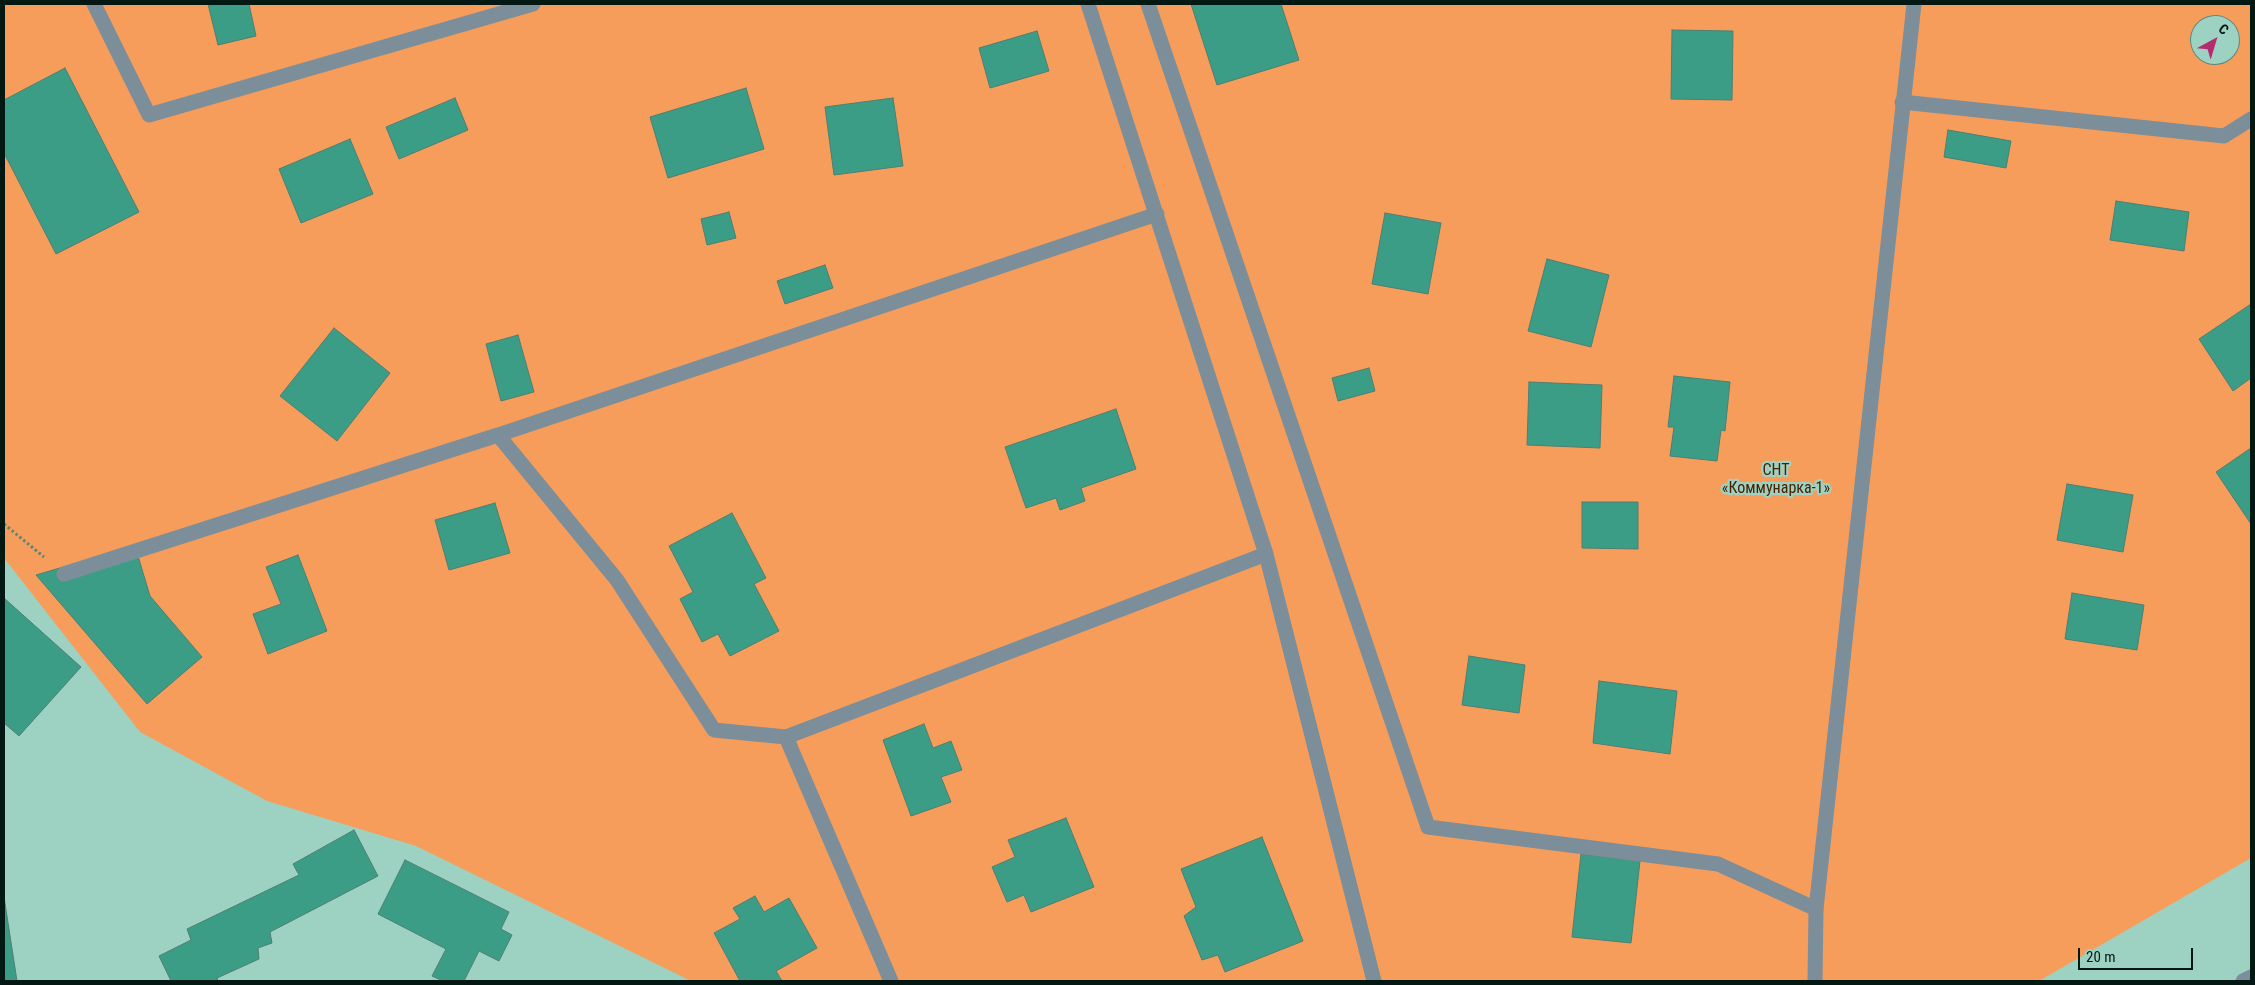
<!DOCTYPE html>
<html>
<head>
<meta charset="utf-8">
<style>
	body { margin:0 }
	#map { position:relative; width:2255px; height:985px; overflow:hidden; background:#9dd2c3; font-family:"Roboto Condensed",sans-serif }
	canvas { display:block }
	.frame { position:absolute; inset:0; border:5px solid #041813; pointer-events:none }
	.north { position:absolute; left:2190px; top:15px; width:50px; height:50px; box-sizing:border-box; background:#9dd2c3; border:1px solid #60887d; border-radius:50%; rotate:39deg; font-size:14px; font-weight:700; line-height:20px; text-align:center; color:#041813 }
	.north::after { content:''; display:block; margin:auto; width:18px; height:22px; background:#b32c6f; clip-path:polygon(50% 0,100% 100%,50% 72%,0 100%) }
	.scale { position:absolute; left:2078px; top:948px; width:115px; height:22px; box-sizing:border-box; border:2px solid #041813; border-top:0; padding-left:6px; font-size:15px; line-height:18px; white-space:nowrap; color:#041813; -webkit-text-stroke:4px #9dd2c3; paint-order:stroke }
</style>
</head>
<body>
<div id="map">
<canvas width="2255" height="985"></canvas>
<div class="frame"></div>
<div class="north">С</div>
<div class="scale">20 m</div>
</div>
<script>
const g = document.querySelector('canvas').getContext('2d');
g.lineJoin = 'round';
function paint(path, color) { g.fillStyle = color; g.fill(path, 'evenodd'); }
const poly = rows => new Path2D(rows.map(r => 'M' + r).join(''));
function trace(path, color, width, dash) { g.strokeStyle = color; g.lineWidth = width; g.lineCap = dash ? 'butt' : 'round'; g.setLineDash(dash || []); g.stroke(path); }
function label(font, color, halo, rows, align = 'center') {
  g.font = font + ' "Roboto Condensed",sans-serif'; g.lineWidth = 4.5; g.setLineDash([]); g.textBaseline = 'middle'; g.strokeStyle = halo; g.fillStyle = color; for (const [text, x, y, turn = 0] of rows) {
    g.save(); g.translate(x, y); g.rotate((+turn || 0) * Math.PI / 180); g.textAlign = isNaN(turn) ? turn : align; if (halo) g.strokeText(text, 0, 0); g.fillText(text, 0, 0); g.restore();
  }
}
paint(poly([
	[4,4,2251,4,2251,858,2039,981,691,981,416,846,267,801,140,732,4,558],
	[2200,25,2230,25,2230,55,2200,55]
]), '#f79d5c');
const building = poly([
	[208,4,249,4,256,36,218,45,208,4],
	[1191,4,1281,4,1299,60,1217,85,1191,4],
	[1672,30,1733,31,1732,100,1671,99,1672,30],
	[1037,31,1049,71,990,88,979,48,1037,31],
	[65,68,139,212,56,254,4,153,4,100,65,68],
	[746,88,764,149,668,178,650,117,746,88],
	[455,98,468,130,399,159,386,127,455,98],
	[893,98,903,166,834,175,825,107,893,98],
	[1948,130,2011,141,2006,168,1944,157,1948,130],
	[350,139,373,194,301,223,279,169,350,139],
	[2116,201,2189,212,2184,251,2110,240,2116,201],
	[729,212,736,238,707,245,701,219,729,212],
	[1385,213,1441,223,1428,294,1372,284,1385,213],
	[1547,259,1609,275,1591,347,1528,331,1547,259],
	[825,265,833,288,785,304,777,281,825,265],
	[2251,304,2251,378,2233,391,2199,339,2251,304],
	[334,328,390,373,337,441,280,396,334,328],
	[518,335,534,392,501,401,486,344,518,335],
	[1369,368,1375,391,1338,401,1332,378,1369,368],
	[1674,376,1730,382,1725,431,1721,430,1717,461,1670,456,1674,427,1668,427,1674,376],
	[1529,382,1602,385,1600,448,1527,445,1529,382],
	[1116,409,1136,469,1081,488,1085,501,1060,510,1056,498,1026,508,1005,447,1116,409],
	[2251,448,2251,524,2216,472,2251,448],
	[2067,484,2133,495,2123,552,2057,540,2067,484],
	[1582,502,1638,502,1638,549,1582,548,1582,502],
	[495,503,510,553,449,570,435,520,495,503],
	[732,513,766,578,754,584,779,631,730,656,718,634,702,642,680,599,693,592,669,546,732,513],
	[135,546,150,596,202,657,147,704,36,575,135,546],
	[298,555,327,631,268,654,253,614,281,604,266,567,298,555],
	[2072,593,2144,605,2137,650,2065,639,2072,593],
	[4,598,81,667,19,736,4,723,4,598],
	[1469,656,1525,665,1519,713,1462,705,1469,656],
	[1599,681,1677,691,1670,754,1593,743,1599,681],
	[924,724,933,748,951,741,962,770,941,777,951,802,911,816,883,740,924,724],
	[1066,818,1094,887,1031,912,1024,895,1007,902,992,867,1015,857,1008,840,1066,818],
	[354,830,378,876,270,932,272,943,258,948,259,959,217,978,218,981,171,981,159,956,191,940,187,929,299,875,293,864,354,830],
	[1262,837,1303,941,1225,972,1218,955,1202,960,1184,916,1196,907,1181,869,1262,837],
	[1581,854,1640,861,1631,943,1572,937,1581,854],
	[405,860,509,912,501,929,512,935,499,961,479,951,464,981,443,981,432,976,446,949,378,914,405,860],
	[755,896,764,912,789,898,817,948,776,971,782,981,740,981,714,933,740,919,733,908,755,896],
	[4,897,17,981,4,981,4,897]
]);
paint(building, '#3c9d87');
trace(building, '#4d7f72', 1);
trace(poly([
	[4,524,44,557]
]), '#5d847a', 3, [2.5, 2.5]);
trace(poly([
	[94,4,149,115,533,4],
	[1088,4,1266,554,1374,981],
	[1148,4,1428,827,1718,864,1816,909],
	[1902,102,2224,136,2251,119],
	[498,435,1157,214],
	[64,574,498,435,617,580,714,730,786,737,891,981],
	[786,737,1266,554],
	[2243,981,2251,977]
]), '#7c8e99', 15);
trace(poly([
	[1815,981,1816,909,1914,4]
]), '#7c8e99', 15);
label('16px', '#492000', '#9dd2c3', [
	["СНТ",1776,471],
	["«Коммунарка-1»",1776,489]
]);
</script>
</body>
</html>
